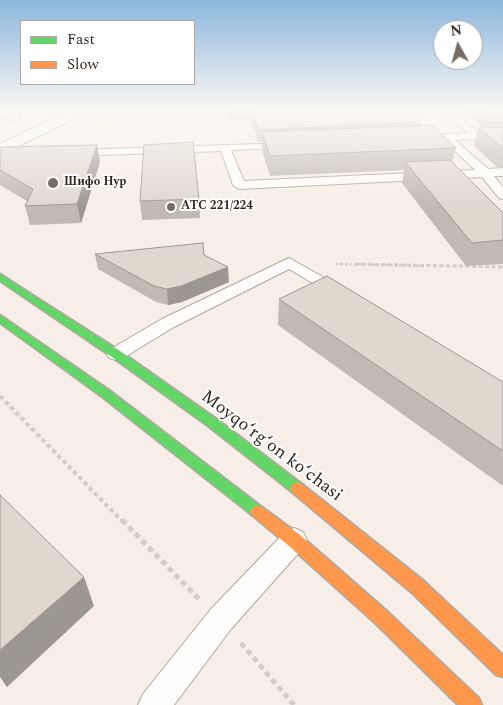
<!DOCTYPE html>
<html>
<head>
<meta charset="utf-8">
<style>
	body { margin:0 }
	#map { position:relative; width:503px; height:705px; overflow:hidden; background:#f7efe7; font-family:Spectral,serif }
	canvas { display:block }
	.legend { position:absolute; left:20px; top:20px; width:175px; height:65px; box-sizing:border-box; background:#fff; border:1px solid #aca9a5; margin:0; padding:6px 9px; list-style:none; font-size:15px; color:#30271e }
	.legend li { display:flex; align-items:center; gap:10px; height:25px }
	.legend b { width:25px; border:1px solid #aca9a5 }
	.north { position:absolute; left:433px; top:20px; width:50px; height:50px; box-sizing:border-box; background:#fff; border:1px solid #aca9a5; border-radius:50%; rotate:353deg; font-size:14px; font-weight:700; line-height:20px; text-align:center; color:#30271e }
	.north::after { content:''; display:block; margin:auto; width:18px; height:22px; background:#766d64; clip-path:polygon(50% 0,100% 100%,50% 72%,0 100%) }
</style>
</head>
<body>
<div id="map">
<canvas width="503" height="705"></canvas>
<ul class="legend">
<li><b style="height:6px;background:#63d668"></b>Fast</li>
<li><b style="height:6px;background:#ff974d"></b>Slow</li>
</ul>
<div class="north">N</div>
</div>
<script>
const g = document.querySelector('canvas').getContext('2d');
g.lineJoin = 'round';
function paint(path, color) { g.fillStyle = color; g.fill(path, 'evenodd'); }
const poly = rows => new Path2D(rows.map(r => 'M' + r).join(''));
function trace(path, color, width, dash) { g.strokeStyle = color; g.lineWidth = width; g.lineCap = dash ? 'butt' : 'round'; g.setLineDash(dash || []); g.stroke(path); }
function label(font, color, halo, rows, align = 'center') {
  g.font = font + ' Spectral,serif'; g.lineWidth = 4; g.setLineDash([]); g.textBaseline = 'middle'; g.strokeStyle = halo; g.fillStyle = color; for (const [text, x, y, turn = 0] of rows) {
    g.save(); g.translate(x, y); g.rotate((+turn || 0) * Math.PI / 180); g.textAlign = isNaN(turn) ? turn : align; if (halo) g.strokeText(text, 0, 0); g.fillText(text, 0, 0); g.restore();
  }
}
paint(poly([
	[112,109,416,109,426,117,77,131]
]), '#faead8');
const lane = poly([
	[442,109,451,109,479,133,503,132,503,138,455,140,488,169,503,168,503,176,494,176,503,187,503,199,499,198,482,177,239,189,233,185,221,151,74,156,68,153,74,150,290,143,291,145,290,147,286,148,231,150,244,181,475,170,443,140,421,141,416,138,421,135,467,133,442,109],
	[289,258,346,290,348,293,346,296,340,298,334,296,289,269,174,327,123,358,116,360,109,358,107,354,109,350,162,319,289,258],
	[294,528,303,532,307,540,303,548,231,629,174,705,138,705,143,694,211,609,285,532,294,528]
]);
const street = poly([
	[0,109,19,114,21,117,19,120,14,121,0,117,0,109],
	[73,109,90,109,88,112,0,155,0,144,73,109]
]);
const fast = poly([
	[0,274,120,351,218,420,302,484,304,488,302,492,297,494,292,492,208,426,112,357,0,281,0,274],
	[0,315,109,390,262,507,264,511,262,515,257,517,252,515,101,396,0,323,0,315]
]);
const slow = poly([
	[297,482,302,484,424,581,503,655,503,677,496,675,412,593,292,492,290,488,292,484,297,482],
	[257,505,262,507,300,535,388,612,479,698,482,705,458,705,376,624,288,545,252,515,250,511,252,507,257,505]
]);
trace(lane, '#b0a8a0', 2);
trace(street, '#b0a8a0', 2);
trace(fast, '#b0a8a0', 3);
trace(slow, '#b0a8a0', 3);
trace(poly([
	[336,264,424,266]
]), '#d2cecb', 2.5, [2.5, 2]);
trace(poly([
	[355,264,503,267]
]), '#d2cecb', 3, [4, 2.5]);
trace(poly([
	[0,396,123,522]
]), '#d2cecb', 4, [4.5, 3]);
trace(poly([
	[122,520,199,599],
	[241,643,294,705]
]), '#d2cecb', 5, [5.5, 4]);
paint(lane, '#fefdfb');
paint(street, '#fefdfb');
paint(fast, '#63d668');
paint(slow, '#ff974d');
paint(poly([
	[224,109,407,109,421,122,421,125,456,148,452,162,503,213,503,264,466,266,402,183,404,170,270,176,262,151,262,141,258,142,251,120,228,121],
	[461,109,503,109,503,167,497,167,474,146,478,128,483,127],
	[0,147,100,162,81,223,30,225,25,206,27,201,0,185],
	[199,199,200,218,142,220,140,201],
	[95,254,204,255,229,282,182,302,168,305,156,302,98,269],
	[279,299,503,382,503,486,278,325]
]), '#c1bab2');
paint(poly([
	[97,145,100,162,81,223,77,204],
	[228,267,229,282,182,302,168,305,167,289],
	[84,577,94,606,7,687,0,677,0,650]
]), '#9d9791');
const building = poly([
	[227,109,250,109,227,110,227,109],
	[251,109,407,109,421,122,259,130,251,109],
	[485,109,503,109,503,113,492,113,485,109],
	[432,125,456,148,270,156,262,132,432,125],
	[503,127,503,148,478,128,503,127],
	[193,142,199,199,140,201,144,145,193,142],
	[97,145,77,204,25,206,33,189,0,170,0,147,97,145],
	[450,160,503,213,503,240,472,243,405,162,450,160],
	[203,243,204,255,228,267,181,286,167,289,154,286,95,254,203,243],
	[327,276,503,382,503,451,279,299,327,276],
	[0,495,84,577,0,650,0,495]
]);
paint(building, '#e0d8cf');
trace(building, '#9d9791', 1);
const sky = g.createLinearGradient(0, 0, 0, 207);
sky.addColorStop(0, '#8bb6dd');
sky.addColorStop(0.53, '#fbf8f4');
sky.addColorStop(1, '#fbf8f400');
g.fillStyle = sky;
g.fillRect(0, 0, 503, 207);
for (const [x, y, r, color] of [
	[53,183,6,"#766d64"],
	[171,207,5,"#766d64"]
]) { const dot = new Path2D(); dot.arc(x, y, r, 0, 2 * Math.PI); g.fillStyle = color; g.fill(dot); trace(dot, '#fff', 2); }
label('bold 12px', '#30271e', '#fff', [
	["Шифо Нур",64,183],
	["АТС 221/224",181,207]
], 'left');
label('18px', '#30271e', '#fff', [
	["Moyqoʻrgʻon koʻchasi",271,447,37]
]);
</script>
</body>
</html>
